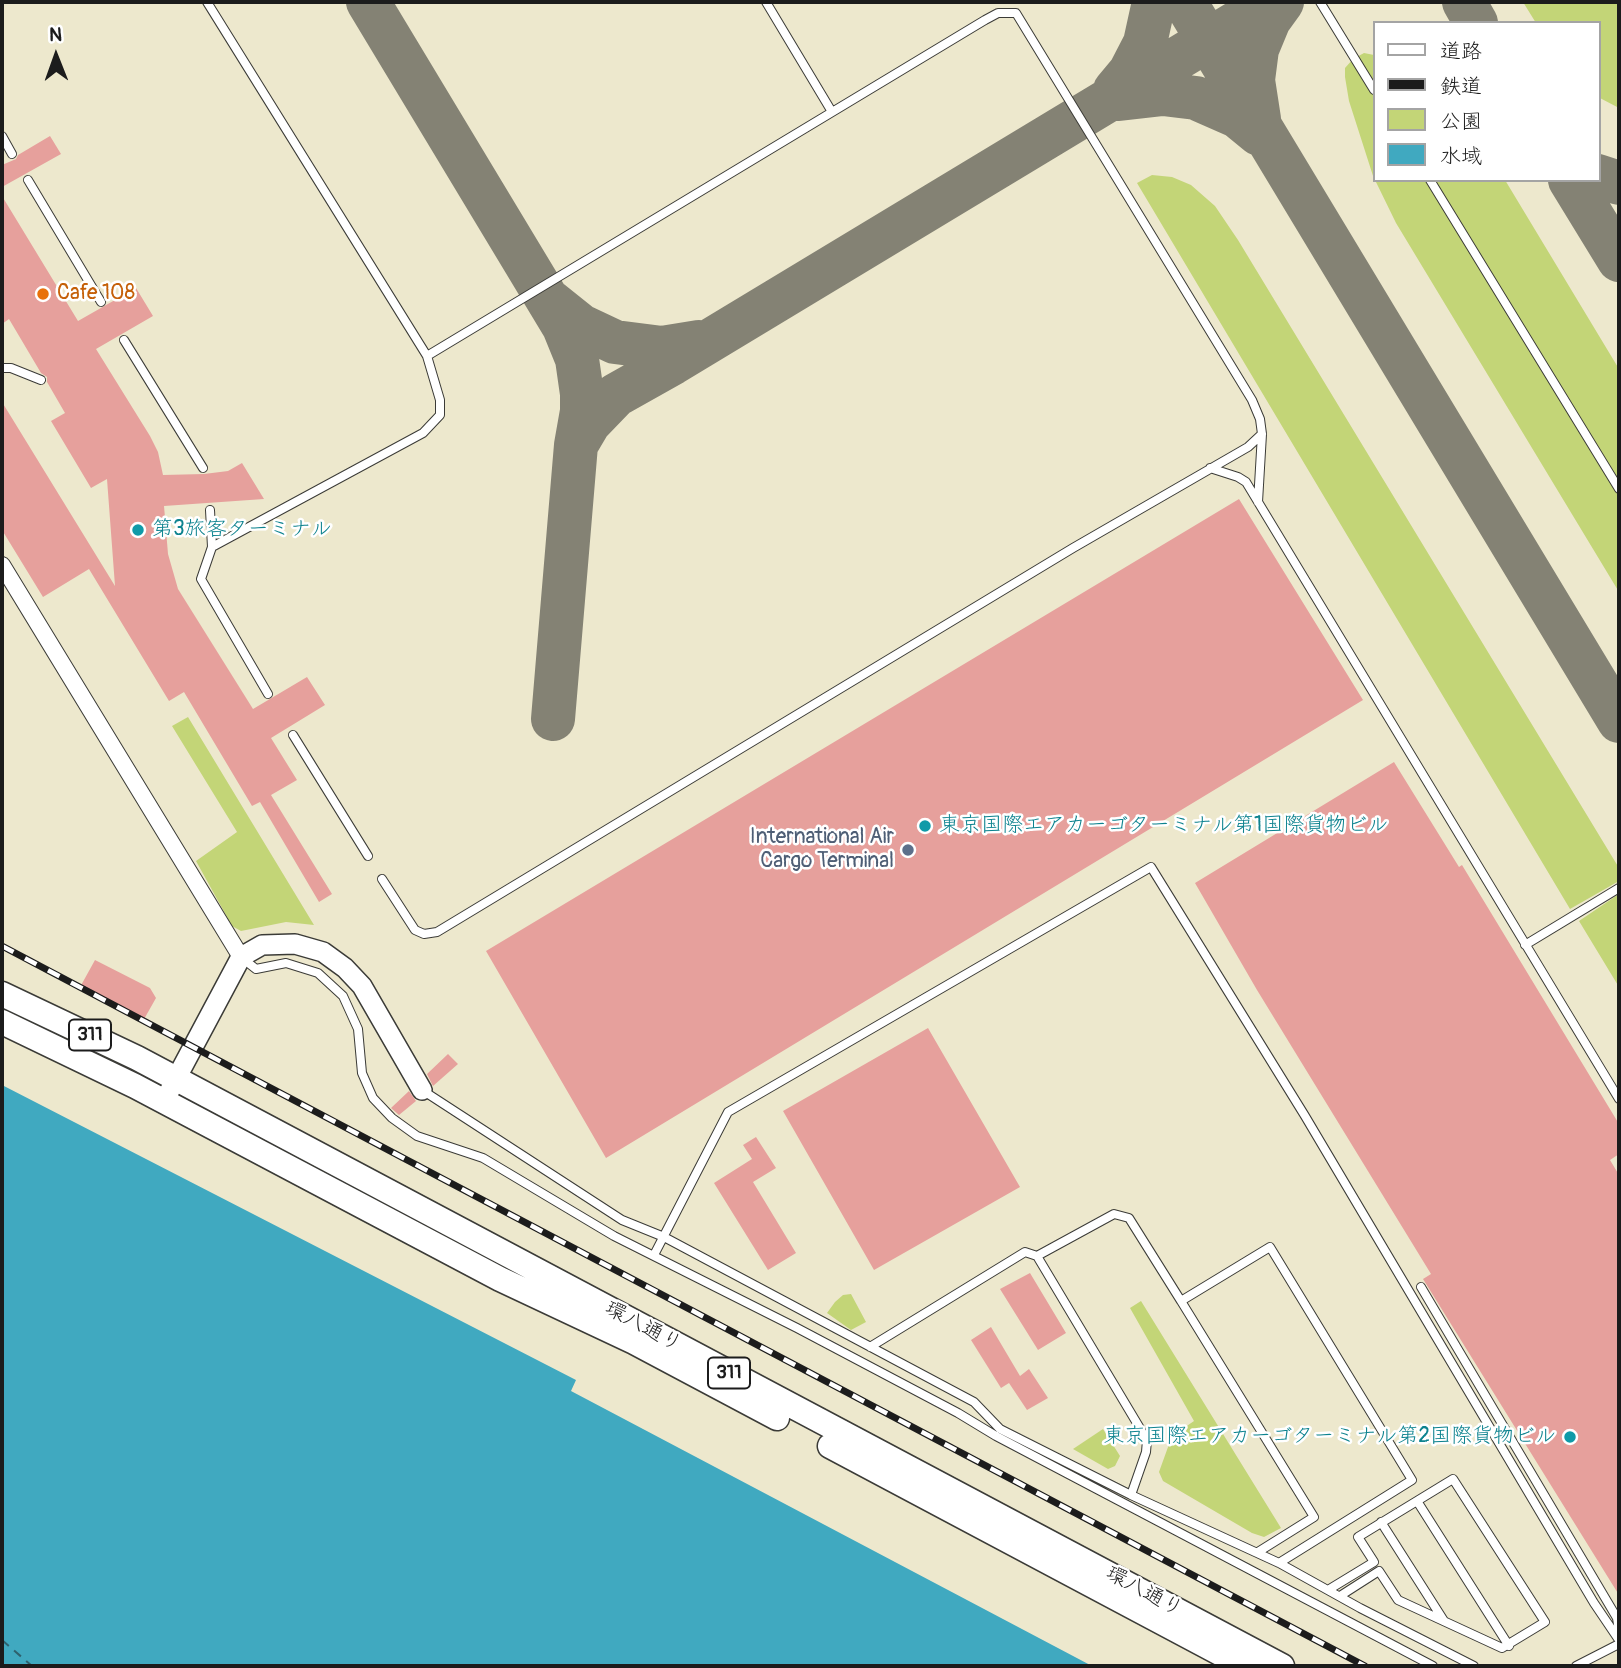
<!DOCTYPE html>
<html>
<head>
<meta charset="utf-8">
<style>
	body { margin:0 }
	#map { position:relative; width:1621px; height:1668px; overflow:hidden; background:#ede8cd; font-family:Pangolin,"Klee One",sans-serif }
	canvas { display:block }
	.frame { position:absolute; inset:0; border:4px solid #1c1c1c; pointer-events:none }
	.legend { position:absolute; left:1373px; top:21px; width:228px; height:161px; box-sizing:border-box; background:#fff; border:2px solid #a4a4a4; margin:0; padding:9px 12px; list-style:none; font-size:21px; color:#1c1c1c }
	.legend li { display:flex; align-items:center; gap:14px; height:35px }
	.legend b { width:35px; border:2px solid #a4a4a4 }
	.north { position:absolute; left:21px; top:21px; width:70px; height:70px; -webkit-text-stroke:5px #fff; paint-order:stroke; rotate:359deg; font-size:19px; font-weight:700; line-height:28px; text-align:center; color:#1c1c1c }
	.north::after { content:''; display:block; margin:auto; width:24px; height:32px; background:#1c1c1c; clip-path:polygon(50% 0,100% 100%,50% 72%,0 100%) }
</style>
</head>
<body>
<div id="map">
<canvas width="1621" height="1668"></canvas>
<div class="frame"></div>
<ul class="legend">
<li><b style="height:9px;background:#fff"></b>道路</li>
<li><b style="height:9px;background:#1c1c1c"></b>鉄道</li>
<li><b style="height:19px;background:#c3d577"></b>公園</li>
<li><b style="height:19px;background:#40a9c0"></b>水域</li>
</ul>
<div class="north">N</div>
</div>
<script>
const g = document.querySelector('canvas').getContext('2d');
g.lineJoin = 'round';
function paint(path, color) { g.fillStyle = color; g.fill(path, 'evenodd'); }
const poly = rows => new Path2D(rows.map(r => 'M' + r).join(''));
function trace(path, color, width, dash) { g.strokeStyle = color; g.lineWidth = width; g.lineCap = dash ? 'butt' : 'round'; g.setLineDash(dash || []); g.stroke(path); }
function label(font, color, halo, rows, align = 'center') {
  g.font = font + ' Pangolin,"Klee One",sans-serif'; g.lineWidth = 5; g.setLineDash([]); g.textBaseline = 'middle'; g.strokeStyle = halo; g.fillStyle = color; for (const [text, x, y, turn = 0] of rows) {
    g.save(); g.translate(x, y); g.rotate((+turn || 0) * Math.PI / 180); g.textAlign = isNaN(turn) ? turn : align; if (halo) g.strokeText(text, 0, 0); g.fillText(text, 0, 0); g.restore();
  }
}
paint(poly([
	[1523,2,1619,2,1619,108,1598,97,1598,23,1536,23],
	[1364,53,1374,55,1374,179,1349,101,1345,77,1345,68,1353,59],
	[1152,175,1172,177,1191,185,1215,206,1238,240,1619,868,1619,881,1570,909,1137,183],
	[1375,180,1505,180,1619,369,1619,592,1396,223],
	[188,717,314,925,286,922,241,931,232,926,196,861,237,832,172,726],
	[1619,894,1619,987,1579,921],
	[851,1294,866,1322,851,1330,827,1313,835,1302,843,1295],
	[1141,1301,1281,1528,1264,1537,1252,1533,1163,1481,1159,1472,1172,1436,1194,1421,1130,1308],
	[1103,1429,1120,1456,1115,1466,1108,1469,1073,1449]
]), '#c3d577');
paint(poly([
	[2,1085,576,1380,571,1391,1092,1666,2,1666]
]), '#40a9c0');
trace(poly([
	[2,1640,32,1666]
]), '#2e626e', 2, [9, 7]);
trace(poly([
	[368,2,564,327,577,359,582,394,582,411,576,445,553,719],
	[1185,2,1619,721],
	[1464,2,1476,23],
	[1115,90,1130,72,1145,43,1154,2],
	[1119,99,1163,94,1196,98,1237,116,1259,134],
	[1259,119,1253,80,1257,49,1269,20,1282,2],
	[1598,176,1619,183],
	[1570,180,1619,260],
	[551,302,581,326,615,342,662,348,699,342],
	[576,445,589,423,616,395,673,363,1271,2]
]), '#848274', 44);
paint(poly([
	[50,136,61,154,2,187,2,165,16,159,18,155],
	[2,196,78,321,136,288,153,316,96,349,150,436,158,452,163,475,204,474,228,471,242,463,264,499,164,506,168,554,178,589,253,709,307,677,325,705,271,738,297,780,271,795,332,894,319,902,260,802,252,806,184,692,169,701,89,569,43,597,2,530,2,402,115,586,107,479,91,488,51,421,65,413,47,382,47,377,41,373,9,319,2,324],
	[1239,499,1363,700,606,1158,486,951],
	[1394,762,1459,867,1462,865,1619,1124,1619,1154,1610,1160,1619,1175,1619,1595,1423,1279,1431,1274,1257,990,1195,883],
	[95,960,150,988,156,998,143,1021,79,989],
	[928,1028,1020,1187,874,1270,783,1111],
	[448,1054,458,1064,433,1086,427,1074],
	[409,1091,416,1101,399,1115,391,1108],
	[756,1137,776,1168,753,1182,796,1253,768,1270,714,1183,752,1159,743,1145],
	[1030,1273,1066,1333,1038,1350,1000,1289],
	[991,1327,1020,1376,1029,1369,1048,1398,1027,1410,1009,1383,1001,1388,971,1340]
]), '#e6a09c');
const service = poly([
	[207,2,427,356,440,400,440,415,423,433,212,547],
	[766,2,832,112],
	[1320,2,1374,90],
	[2,136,12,154],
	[28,180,101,302],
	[1430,180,1619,489],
	[124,340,203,468],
	[427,356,985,20,998,13,1016,13,1252,400,1260,419,1262,434,1258,502],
	[2,368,11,368,41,380],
	[1210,468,1238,477,1246,482,1619,1099],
	[210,510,212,547,201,579,268,694],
	[293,735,368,856],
	[382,879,415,930,424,934,437,932,1073,548,1248,447,1262,434],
	[1525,945,1619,888],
	[242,958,256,969,286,963,318,973,343,996,358,1029,362,1073,373,1098,392,1118,417,1136,483,1158,614,1236,797,1328,958,1413,996,1436,1433,1666],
	[422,1090,622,1220,664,1237,974,1402,1000,1429,1131,1495,1279,1563,1360,1608,1474,1666],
	[654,1255,728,1112,1151,867,1305,1116,1594,1603,1619,1640],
	[1037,1256,1114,1214,1129,1218,1181,1301],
	[1421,1287,1617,1618,1619,1631],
	[870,1347,1025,1252,1037,1256,1147,1440,1146,1452,1131,1495],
	[1417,1501,1509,1646],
	[1381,1522,1444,1621],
	[1258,1552,1314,1517,1181,1301,1270,1247,1412,1480,1279,1563],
	[1328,1590,1374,1562,1358,1537,1453,1479,1545,1622,1502,1648,1398,1600,1379,1571,1340,1596],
	[1576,1666,1619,1644]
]);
const minor = poly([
	[2,565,241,957]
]);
const tertiary = poly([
	[169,1092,241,957,262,945,295,944,323,952,345,968,362,986,422,1090]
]);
const primary = poly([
	[2,994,137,1058,1282,1666],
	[2,1022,135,1086,500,1279,634,1342,777,1418],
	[830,1446,1244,1666]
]);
trace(service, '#3b3b37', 10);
trace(minor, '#3b3b37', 18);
trace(tertiary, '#3b3b37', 22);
trace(primary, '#3b3b37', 27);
trace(service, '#fff', 8);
trace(minor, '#fff', 16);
trace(tertiary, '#fff', 19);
trace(primary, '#fff', 24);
const rail = poly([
	[2,946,1365,1666]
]);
trace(rail, '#1c1c1c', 7);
trace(rail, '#fff', 4.5, [13]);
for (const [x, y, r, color] of [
	[43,294,7,"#e8710a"],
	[138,530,7,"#0f9aa8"],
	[925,826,7,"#0f9aa8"],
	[908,850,7,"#5c6f8a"],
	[1570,1437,7,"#0f9aa8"]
]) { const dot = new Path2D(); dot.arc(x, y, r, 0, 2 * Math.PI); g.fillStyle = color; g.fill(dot); trace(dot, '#fff', 2.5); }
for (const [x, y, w] of [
	[90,1035,42],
	[729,1373,42]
]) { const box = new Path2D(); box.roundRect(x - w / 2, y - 15.5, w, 31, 5); g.fillStyle = '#fff'; g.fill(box); trace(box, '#1c1c1c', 2); }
label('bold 19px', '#1c1c1c', null, [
	["311",90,1035],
	["311",729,1373]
]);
label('21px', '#c56008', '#fff', [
	["Cafe 108",57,294]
], 'left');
label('21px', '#0d838f', '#fff', [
	["第3旅客ターミナル",152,530],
	["東京国際エアカーゴターミナル第1国際貨物ビル",939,826],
	["東京国際エアカーゴターミナル第2国際貨物ビル",1556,1437,"right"]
], 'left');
label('21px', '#4e5e75', '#fff', [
	["International Air",894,838],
	["Cargo Terminal",894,862]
], 'right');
label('21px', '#1c1c1c', '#fff', [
	["環八通り",643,1327,28],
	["環八通り",1144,1592,28]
]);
</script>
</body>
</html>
